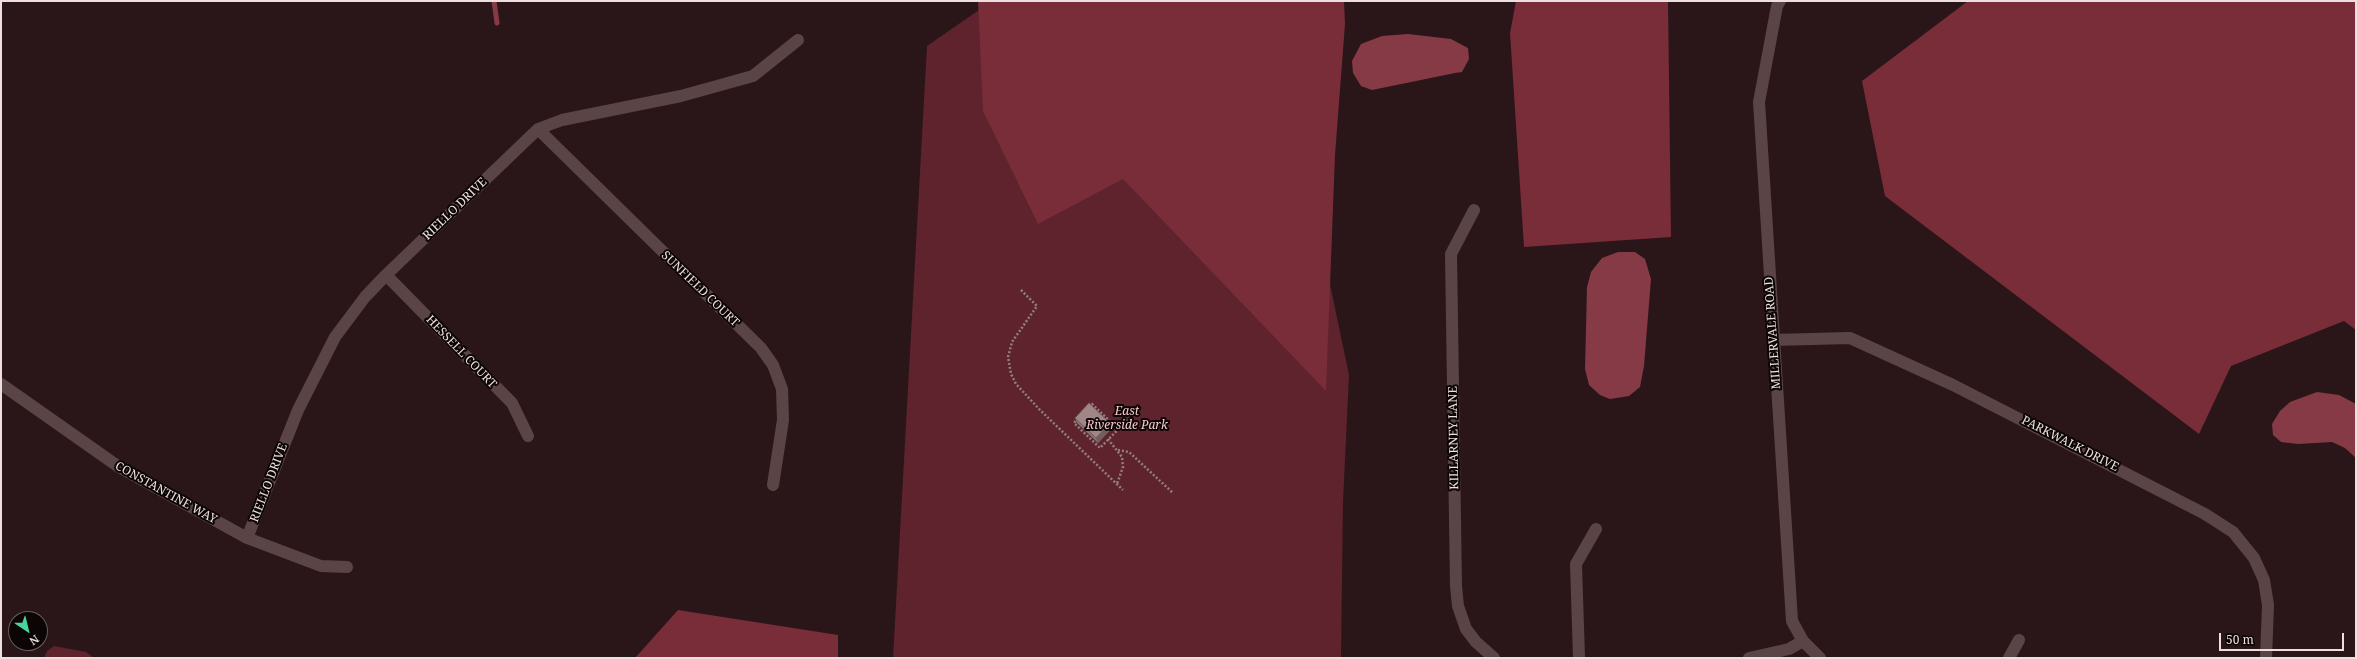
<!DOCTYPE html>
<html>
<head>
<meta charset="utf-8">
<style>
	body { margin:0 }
	#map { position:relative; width:2357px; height:659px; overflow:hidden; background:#2a1618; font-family:"Noto Serif",serif }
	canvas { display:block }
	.frame { position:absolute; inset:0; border:2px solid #eddedf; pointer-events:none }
	.north { position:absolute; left:8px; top:611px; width:40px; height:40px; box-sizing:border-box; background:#0c0505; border:1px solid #665c5c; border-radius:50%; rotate:145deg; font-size:11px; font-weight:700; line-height:16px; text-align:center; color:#eddedf }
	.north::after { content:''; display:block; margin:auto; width:14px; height:18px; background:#48d49d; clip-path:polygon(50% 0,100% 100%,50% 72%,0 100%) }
	.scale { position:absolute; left:2219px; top:633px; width:125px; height:18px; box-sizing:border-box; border:2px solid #eddedf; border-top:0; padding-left:5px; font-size:12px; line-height:14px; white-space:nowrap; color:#eddedf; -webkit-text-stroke:3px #0c0505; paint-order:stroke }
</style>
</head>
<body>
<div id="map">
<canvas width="2357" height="659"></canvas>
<div class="frame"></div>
<div class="north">N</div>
<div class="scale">50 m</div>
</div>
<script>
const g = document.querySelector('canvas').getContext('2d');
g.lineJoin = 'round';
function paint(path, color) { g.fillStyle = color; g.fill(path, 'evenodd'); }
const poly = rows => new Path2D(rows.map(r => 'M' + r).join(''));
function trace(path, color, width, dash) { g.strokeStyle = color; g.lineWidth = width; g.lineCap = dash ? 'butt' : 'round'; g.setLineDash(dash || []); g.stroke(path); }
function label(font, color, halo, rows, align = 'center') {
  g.font = font + ' "Noto Serif",serif'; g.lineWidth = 4; g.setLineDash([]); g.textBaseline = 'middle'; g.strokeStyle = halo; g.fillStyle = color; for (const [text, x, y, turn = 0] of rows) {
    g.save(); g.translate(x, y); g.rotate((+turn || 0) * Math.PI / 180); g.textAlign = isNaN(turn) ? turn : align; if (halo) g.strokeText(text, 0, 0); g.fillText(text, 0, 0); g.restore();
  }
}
paint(poly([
	[992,1,1272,7,1349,375,1343,502,1341,658,893,658,927,46],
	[54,646,86,652,94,658,44,658,47,651]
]), '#5e232c');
paint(poly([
	[978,1,1344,1,1345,24,1335,155,1326,391,1123,179,1038,224,983,111],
	[1516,1,1668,1,1671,237,1524,247,1510,33],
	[1968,1,2356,1,2356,330,2344,321,2231,366,2199,434,1885,196,1862,81],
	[678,610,838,635,838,658,635,658]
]), '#782d39');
paint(poly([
	[1408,34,1451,39,1468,48,1469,59,1462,72,1455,73,1372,90,1361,86,1353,73,1352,61,1361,44,1382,36],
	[1618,252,1635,252,1645,259,1651,279,1644,366,1640,387,1629,396,1610,399,1600,395,1589,385,1585,369,1587,287,1591,272,1602,258],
	[2317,392,2339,395,2356,404,2356,458,2345,448,2332,442,2298,444,2281,442,2273,435,2272,424,2280,411,2290,402]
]), '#863a45');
trace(poly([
	[494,1,497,23]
]), '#863a45', 5);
trace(poly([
	[1021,290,1037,306,1012,342,1008,357,1011,374,1016,384,1040,410,1123,490],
	[1089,407,1092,404,1118,429],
	[1078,418,1074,423,1100,448,1140,407],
	[1108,439,1122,457,1123,467,1117,484],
	[1118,450,1129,452,1173,493]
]), '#918081', 2.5, [2, 2]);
trace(poly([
	[1780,1,1777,6,1759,102,1792,621,1803,641,1820,658],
	[538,129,761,348,773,365,782,389,783,420,773,485],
	[1474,210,1451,254,1456,586,1458,606,1466,629,1476,642,1494,658],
	[386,275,512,403,528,436],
	[1773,340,1850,338,1953,385,2205,514,2233,532,2254,558,2264,580,2268,605,2266,658],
	[1,384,119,467,247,538,321,566,347,567],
	[247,538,298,410,335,337,365,297,386,275,538,129,562,120,681,96,753,76,798,40],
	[1579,658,1576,564,1596,529],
	[1749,658,1789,649,1803,641],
	[2009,658,2019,640]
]), '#5b4445', 12);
paint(poly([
	[1075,418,1112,428,1098,443,1077,423]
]), '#8a7375');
paint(poly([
	[1110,423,1112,428,1098,443,1096,438]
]), '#715e5f');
const building = poly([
	[1089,403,1110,423,1096,438,1075,418,1089,403]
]);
paint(building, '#a18688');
trace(building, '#715e5f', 1);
label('12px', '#eddedf', '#0c0505', [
	["RIELLO DRIVE",455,209,-44],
	["SUNFIELD COURT",700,289,44],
	["MILLERVALE ROAD",1773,333,-94],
	["HESSELL COURT",461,352,46],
	["KILLARNEY LANE",1454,438,-91],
	["PARKWALK DRIVE",2070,444,27],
	["RIELLO DRIVE",269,483,-69],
	["CONSTANTINE WAY",166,493,29]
]);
label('italic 12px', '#f9cacd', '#0c0505', [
	["East",1127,412],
	["Riverside Park",1127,426]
]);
</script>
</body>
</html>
